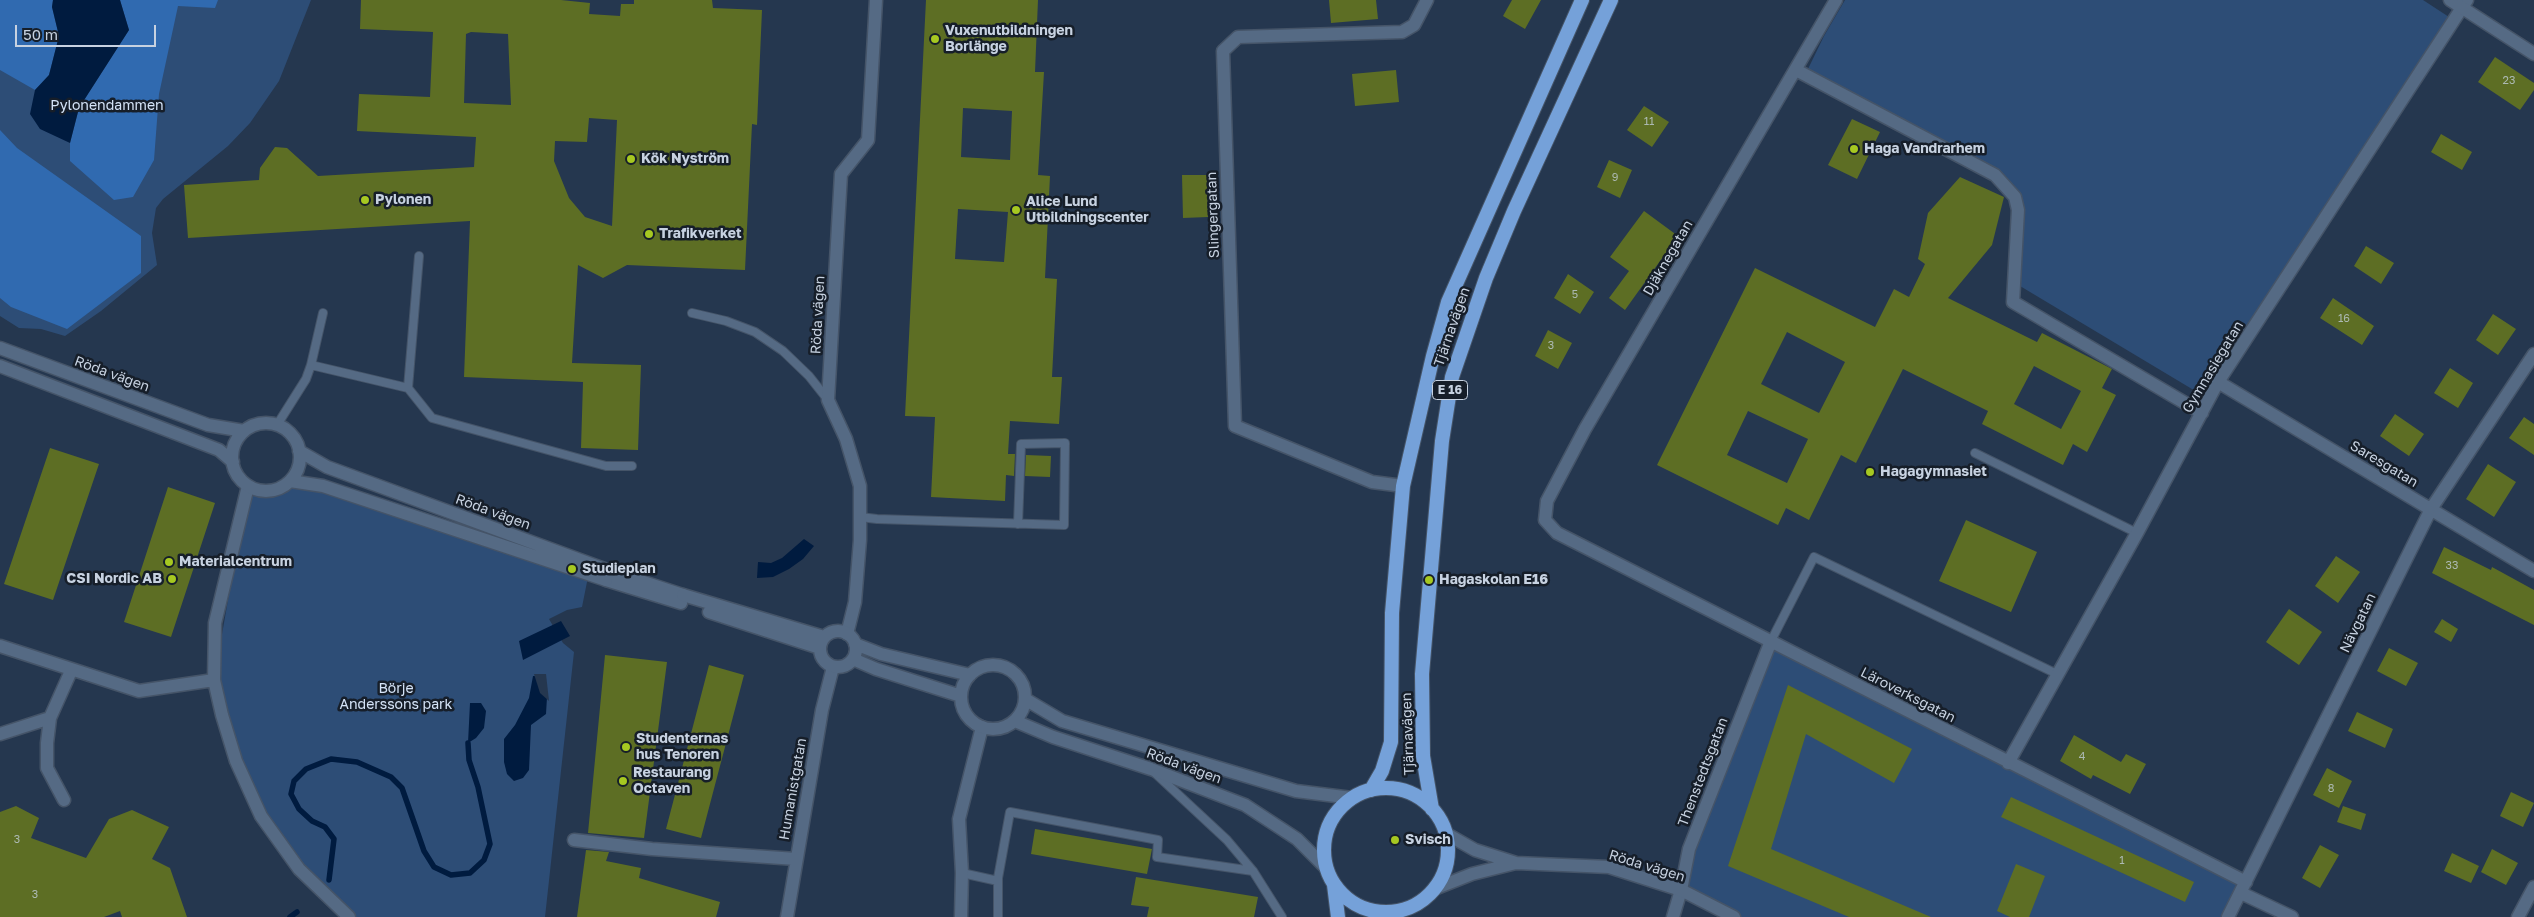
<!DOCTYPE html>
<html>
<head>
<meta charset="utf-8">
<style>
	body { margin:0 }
	#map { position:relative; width:2534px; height:917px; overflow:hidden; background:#25374f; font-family:"Golos Text",sans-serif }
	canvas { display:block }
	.scale { position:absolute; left:15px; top:25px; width:141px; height:22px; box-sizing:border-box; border:2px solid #c7d2e1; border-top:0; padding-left:6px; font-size:15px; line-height:18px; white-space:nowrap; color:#c7d2e1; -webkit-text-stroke:4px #161e29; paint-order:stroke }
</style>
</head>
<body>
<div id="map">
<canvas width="2534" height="917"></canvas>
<div class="scale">50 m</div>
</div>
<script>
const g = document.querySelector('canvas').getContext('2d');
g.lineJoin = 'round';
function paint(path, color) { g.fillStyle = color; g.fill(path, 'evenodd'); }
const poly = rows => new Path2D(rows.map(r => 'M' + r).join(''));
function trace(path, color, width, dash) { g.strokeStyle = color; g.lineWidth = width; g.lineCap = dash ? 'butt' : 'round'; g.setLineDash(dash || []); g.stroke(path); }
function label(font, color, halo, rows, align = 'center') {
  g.font = font + ' "Golos Text",sans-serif'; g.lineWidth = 5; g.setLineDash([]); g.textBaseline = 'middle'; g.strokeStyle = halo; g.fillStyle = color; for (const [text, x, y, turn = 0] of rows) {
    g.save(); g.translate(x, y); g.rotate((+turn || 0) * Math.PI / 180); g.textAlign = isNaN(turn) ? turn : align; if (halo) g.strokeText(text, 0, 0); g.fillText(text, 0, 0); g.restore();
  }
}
paint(poly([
	[0,0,311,0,279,81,250,123,228,146,163,199,156,208,152,233,157,265,101,311,65,336,41,329,19,328,0,316],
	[1845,0,2423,0,2449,17,2207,398,2015,283,2016,198,1994,175,1808,69,1824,36],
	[290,481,588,577,582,607,567,610,549,619,563,643,574,652,545,917,349,917,261,816,214,680,248,486,259,490,272,490],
	[1771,641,2246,882,2228,917,1734,917,1681,890,1689,849]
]), '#2d4d76');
paint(poly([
	[0,0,53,0,52,7,59,36,49,75,35,90,0,70],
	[120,0,218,0,215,8,178,6,159,94,154,160,133,197,114,200,70,161,70,143,79,108,129,30],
	[0,130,17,148,141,236,141,273,67,329,11,307,0,298]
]), '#306ab0');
paint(poly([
	[53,0,120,0,129,30,79,108,70,143,40,129,30,114,35,90,49,75,59,36,52,7],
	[804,539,814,546,803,559,789,569,773,577,757,578,758,562,771,563,782,558],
	[561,621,570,636,523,660,519,641],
	[533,676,545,676,547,697,546,714,531,725,529,770,523,778,514,781,507,774,504,762,504,739,515,725,529,698],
	[470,703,481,703,486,711,484,728,476,738,468,743]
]), '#001b3f');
paint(poly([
	[534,674,546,674,549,701,540,693]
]), '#25374f');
trace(poly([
	[329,880,334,839,325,827,312,821,299,809,291,794,294,781,306,769,331,759,357,762,391,777,402,788,424,851,434,867,451,875,470,873,484,860,490,844,478,787,469,760,468,743],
	[290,917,297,912]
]), '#001b3f', 5.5);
paint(poly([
	[361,0,561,0,590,3,589,14,620,16,621,4,634,4,634,0,712,0,713,8,762,10,757,125,752,124,745,270,627,265,603,278,578,265,572,363,641,365,638,450,581,448,583,382,464,377,470,221,188,238,184,185,259,180,260,168,275,147,287,148,318,176,474,167,476,137,357,131,359,94,430,97,433,32,360,29],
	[471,32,508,34,511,105,464,103,466,34],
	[589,118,617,120,612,226,585,217,569,198,554,161,555,141,587,142],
	[926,0,1038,0,1035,72,1044,72,1038,175,1050,176,1045,278,1057,279,1052,377,1062,377,1059,424,1010,421,1008,454,1015,454,1014,476,1006,475,1005,501,931,497,935,417,905,416],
	[963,108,1012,111,1010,160,961,157],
	[958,209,1008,212,1004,262,955,259],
	[1329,0,1376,0,1378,19,1331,23],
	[1512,0,1541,0,1525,29,1503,16],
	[2495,57,2534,83,2534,90,2520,110,2478,82],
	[1396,70,1399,102,1355,106,1352,74],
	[1644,106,1669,122,1652,147,1627,130],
	[1852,119,1880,132,1857,179,1828,165],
	[2441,134,2472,152,2462,170,2431,152],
	[1609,160,1632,170,1620,198,1597,187],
	[1182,175,1207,175,1208,217,1183,218],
	[1960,177,2004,197,1992,245,1948,298,2037,342,2042,333,2112,369,2102,388,2116,395,2087,452,2073,444,2063,465,1982,424,1988,411,1903,369,1856,463,1841,455,1809,520,1786,508,1778,525,1657,465,1755,268,1875,327,1894,289,1909,297,1925,264,1918,259,1928,213],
	[1787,332,1845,362,1819,413,1761,384],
	[2034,366,2081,391,2061,429,2014,404],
	[1748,411,1808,439,1787,483,1727,455],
	[1644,211,1678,236,1625,310,1609,298,1629,271,1610,257],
	[2366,246,2394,263,2381,284,2354,266],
	[1568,274,1594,292,1580,314,1554,298],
	[2333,298,2374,326,2362,345,2320,318],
	[2493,314,2516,329,2498,355,2476,340],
	[1548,330,1572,343,1558,369,1535,356],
	[2450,368,2473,383,2458,408,2434,393],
	[2395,414,2424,434,2409,456,2380,436],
	[2524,417,2534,424,2534,455,2509,438],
	[50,448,99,464,53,600,4,584],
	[1026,455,1051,456,1050,477,1025,476],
	[2488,464,2516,482,2494,517,2466,499],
	[168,487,215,503,171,637,124,622],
	[1966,520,2037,552,2011,612,1939,581],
	[2444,547,2491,570,2492,567,2534,590,2534,625,2432,573],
	[2336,556,2360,572,2338,603,2315,586],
	[2289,609,2322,632,2299,665,2266,642],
	[2442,619,2458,629,2451,642,2434,632],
	[2389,648,2418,663,2406,686,2377,671],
	[605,655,667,662,644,838,588,833],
	[709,665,744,675,701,838,666,829],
	[1788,685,1912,749,1894,783,1806,734,1771,849,1931,917,1849,917,1728,866],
	[2357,712,2393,729,2385,748,2348,731],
	[2074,735,2121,762,2126,754,2146,764,2130,794,2093,775,2091,779,2060,761],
	[2327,768,2352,781,2339,808,2313,795],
	[2511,792,2534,803,2523,827,2500,816],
	[2011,797,2194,882,2185,902,2001,817],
	[16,806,39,818,31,838,86,858,109,819,132,810,169,827,152,859,170,868,187,917,122,917,120,911,104,917,0,917,0,812],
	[2343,806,2366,814,2361,830,2337,822],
	[1035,829,1152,849,1147,874,1031,854],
	[2320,845,2339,855,2320,888,2302,878],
	[2492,849,2518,863,2506,885,2481,872],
	[586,850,609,852,606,861,641,868,639,878,720,902,716,917,577,917],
	[2452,853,2479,866,2471,883,2444,871],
	[2016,864,2045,876,2029,917,2010,917,1997,911],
	[1136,877,1258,897,1254,917,1147,917,1149,907,1131,905]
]), '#5d6e24');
const service = poly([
	[692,313,726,321,755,332,783,351,809,376,828,400],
	[311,365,323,313],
	[408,388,419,256],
	[277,425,306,379,311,365,408,388,432,418,606,466,632,466],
	[1975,453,2137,533],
	[860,517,877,519,1064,525,1065,443,1021,444,1018,524],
	[1771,641,1814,557,2057,674],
	[1155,773,1227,840,1253,871,1282,917],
	[962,873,998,881],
	[998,917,998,878,1010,812,1158,840,1157,857,1253,871]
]);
const minor = poly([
	[1836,0,1585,429,1547,501,1545,520,1557,533,2246,882],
	[1796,70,1995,175,2015,197,2018,210,2013,302,2202,413],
	[2218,382,2534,571],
	[248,486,215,623,214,680,222,715,236,761,261,816,299,869,349,917],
	[1403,486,1372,482,1235,426,1223,51,1238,37,1402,32,1414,25,1427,0],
	[610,571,683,595],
	[606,580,681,603],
	[847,634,855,602,860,540,860,486,846,439,828,400,841,174,868,140,876,0],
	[0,646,139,691,214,680],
	[0,734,50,718],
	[2008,763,2137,533,2218,382,2467,0],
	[64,800,47,768,47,743,50,718,71,671],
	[574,840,652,849,796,859],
	[2241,893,2292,917],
	[787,917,822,710,833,667],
	[961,917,962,873,959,819,982,727],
	[1673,917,1681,890,1689,849,1771,641],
	[2228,917,2431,509,2534,354],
	[2518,917,2534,887]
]);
const tertiary = poly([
	[2450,0,2534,54],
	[0,348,208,425,244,431],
	[0,366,219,450,233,462],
	'232 457a34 34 0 1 1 68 0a34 34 0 1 1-68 0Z',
	[299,451,327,467,610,571],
	[290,481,323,486,606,580],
	[683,595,824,637],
	[709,612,820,648],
	'820 649a18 18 0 1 1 36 0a18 18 0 1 1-36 0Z',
	[855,644,881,654,970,675],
	[853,659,876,669,961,696],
	'961 697a32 32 0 1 1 64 0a32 32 0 1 1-64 0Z',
	[1025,699,1062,721,1296,791,1352,798],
	[1015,721,1053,737,1151,769,1245,805,1297,839,1327,869],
	[1445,833,1475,850,1516,863],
	[1434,889,1472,874,1516,863,1609,867,1681,890,1734,917]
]);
const trunk = poly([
	'1324 850a62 62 0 1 1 124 0a62 62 0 1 1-124 0Z',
	[1371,790,1382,771,1391,742,1392,613,1403,486,1433,356,1448,302,1582,0],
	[1432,809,1423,756,1422,674,1442,441,1452,377,1486,278,1514,211,1611,0],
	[1334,885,1338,917]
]);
trace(service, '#455468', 10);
trace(minor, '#455468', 15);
trace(tertiary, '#455468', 15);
trace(trunk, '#455468', 16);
trace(service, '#556a84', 8);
trace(minor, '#556a84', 12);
trace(tertiary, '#556a84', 12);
trace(trunk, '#75a1d9', 14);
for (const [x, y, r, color] of [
	[935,39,5,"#a6c821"],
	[1854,149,5,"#a6c821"],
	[631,159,5,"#a6c821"],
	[365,200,5,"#a6c821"],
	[1016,210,5,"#a6c821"],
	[649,234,5,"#a6c821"],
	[1870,472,5,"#a6c821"],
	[169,562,5,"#a6c821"],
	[572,569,5,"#a6c821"],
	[172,579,5,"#a6c821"],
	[1429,580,5,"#a6c821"],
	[626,747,5,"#a6c821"],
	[623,781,5,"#a6c821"],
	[1395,840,5,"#a6c821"]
]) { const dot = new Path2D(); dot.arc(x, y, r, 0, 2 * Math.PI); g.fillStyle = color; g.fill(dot); trace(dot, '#161e29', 2); }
label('11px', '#acb9b2', null, [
	["23",2509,81],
	["11",1649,122],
	["9",1615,178],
	["5",1575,295],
	["16",2344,319],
	["3",1551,346],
	["33",2452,566],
	["4",2082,757],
	["8",2331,789],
	["3",17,840],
	["1",2122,861],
	["3",35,895]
]);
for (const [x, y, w] of [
	[1450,390,35]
]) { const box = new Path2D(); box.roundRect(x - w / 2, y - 9.5, w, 19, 4); g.fillStyle = '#161e29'; g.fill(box); trace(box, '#c7d2e1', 1); }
label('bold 12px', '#c7d2e1', null, [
	["E 16",1450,390]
]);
label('bold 14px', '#c7d2e1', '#161e29', [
	["Vuxenutbildningen",945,31],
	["Borlänge",945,47],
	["Haga Vandrarhem",1864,149],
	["Kök Nyström",641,159],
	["Pylonen",375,200],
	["Alice Lund",1026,202],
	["Utbildningscenter",1026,218],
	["Trafikverket",659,234],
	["Hagagymnasiet",1880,472],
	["Materialcentrum",179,562],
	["Studieplan",582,569],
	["CSI Nordic AB",162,579,"right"],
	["Hagaskolan E16",1439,580],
	["Studenternas",636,739],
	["hus Tenoren",636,755],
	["Restaurang",633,773],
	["Octaven",633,789],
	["Svisch",1405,840]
], 'left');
label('14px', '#d5e4f8', '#161e29', [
	["Pylonendammen",107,106],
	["Börje",396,689],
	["Anderssons park",396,705]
]);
label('14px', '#c7d2e1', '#161e29', [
	["Slingergatan",1213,215,-92],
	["Djäknegatan",1668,258,-60],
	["Röda vägen",818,315,-87],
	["Tjärnavägen",1452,327,-71],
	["Gymnasiegatan",2213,367,-59],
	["Röda vägen",112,374,20],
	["Saresgatan",2384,464,31],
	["Röda vägen",493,512,20],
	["Nävgatan",2358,623,-64],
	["Läroverksgatan",1908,695,27],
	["Tjärnavägen",1408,734,-92],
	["Röda vägen",1184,766,20],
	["Thenstedtsgatan",1703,772,-69],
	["Humanistgatan",793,789,-80],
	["Röda vägen",1647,866,17]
]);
</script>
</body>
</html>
